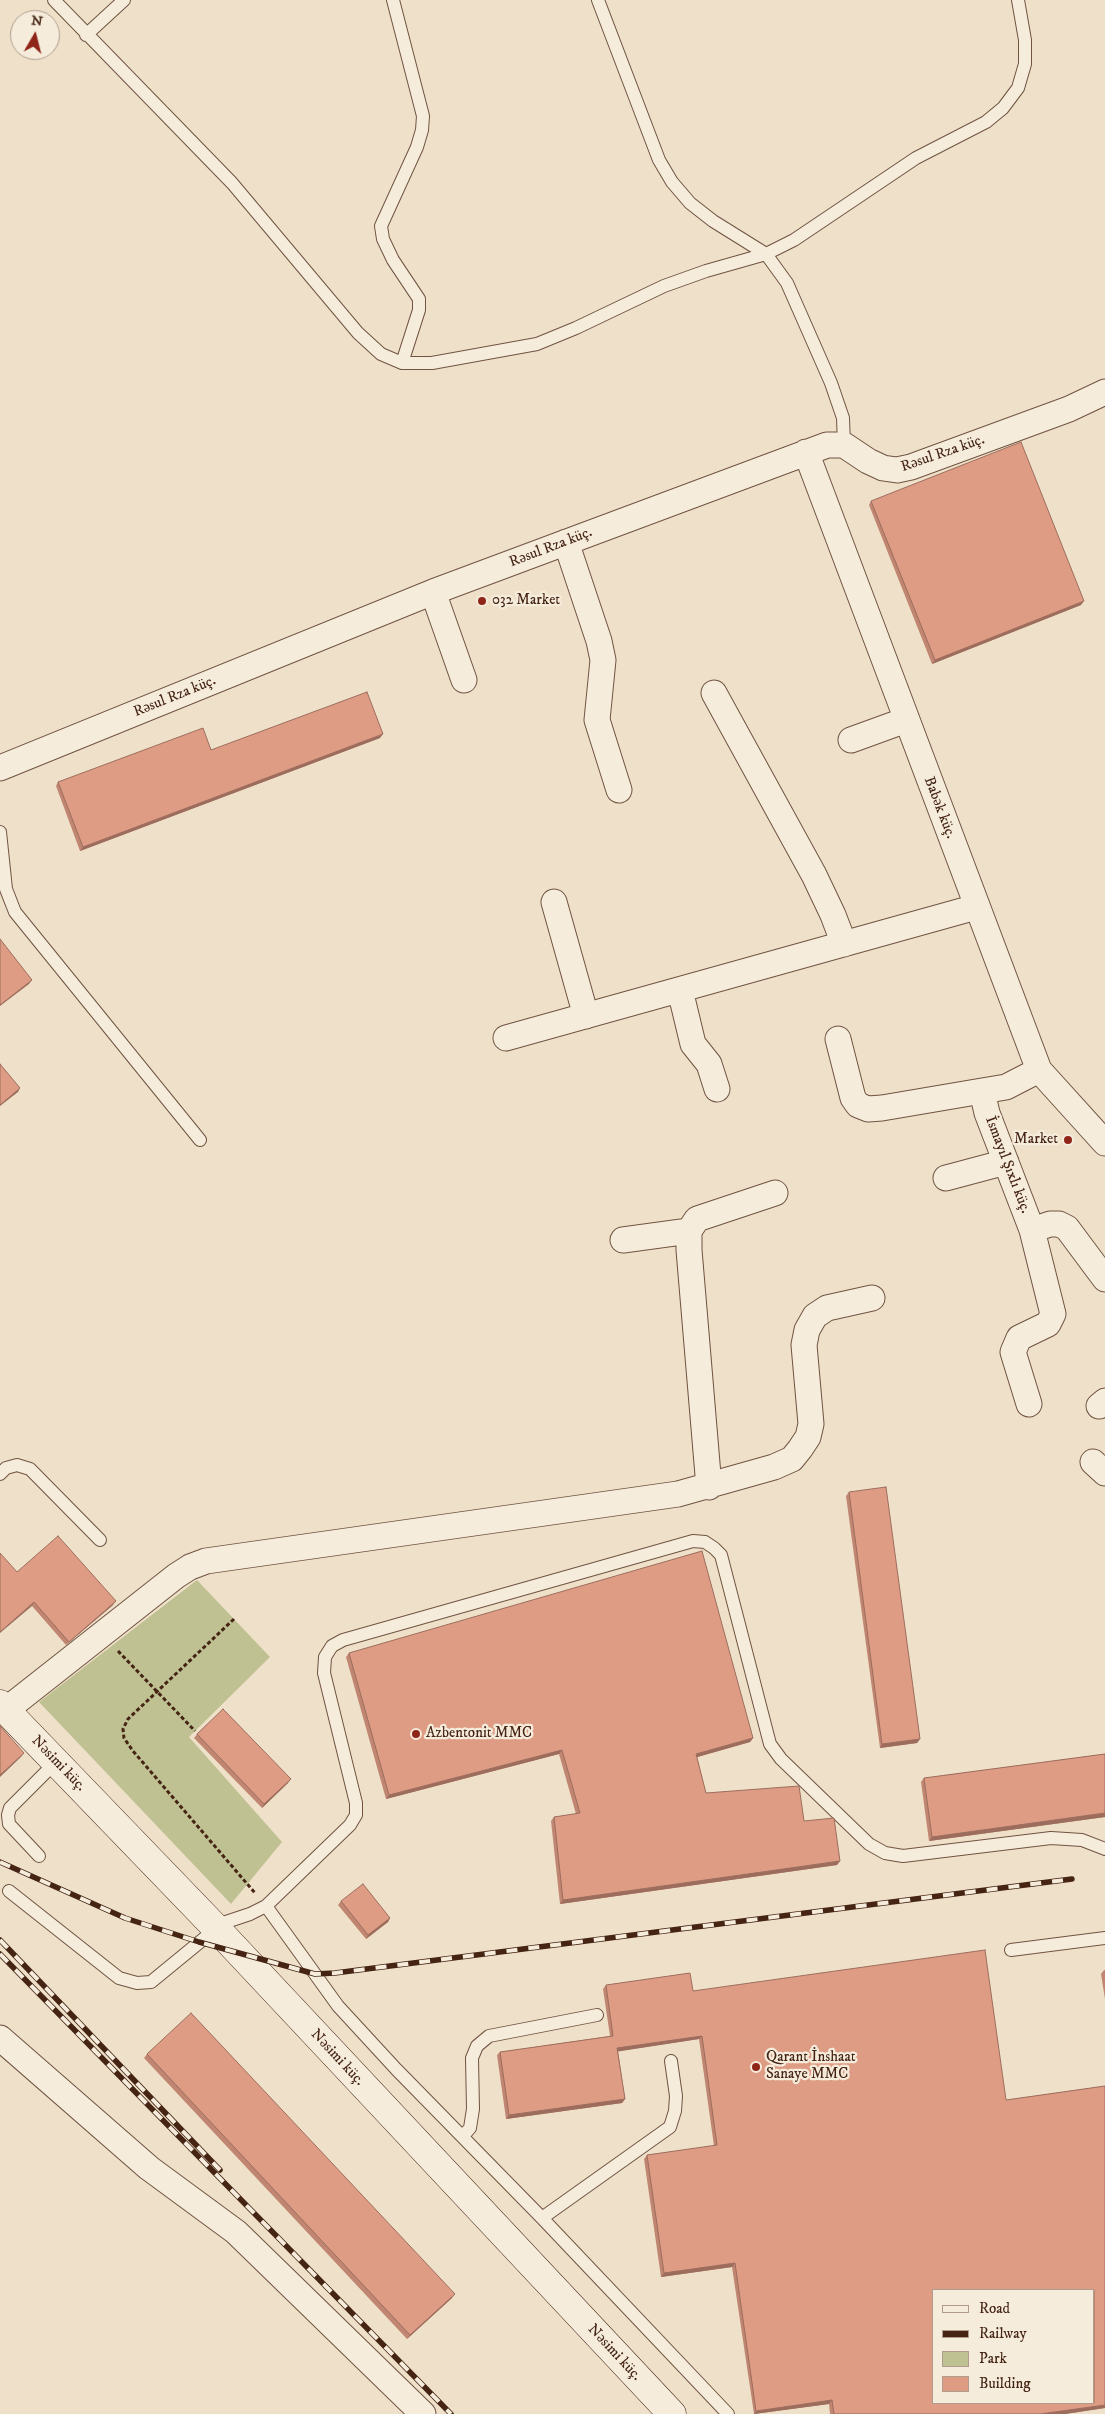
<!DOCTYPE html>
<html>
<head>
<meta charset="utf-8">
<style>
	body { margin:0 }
	#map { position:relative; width:1105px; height:2414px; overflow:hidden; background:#efe1c9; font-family:"IM FELL DW Pica",serif }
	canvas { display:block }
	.legend { position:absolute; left:932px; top:2289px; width:162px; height:115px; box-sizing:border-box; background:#f5ecdc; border:1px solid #af9c8c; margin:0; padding:6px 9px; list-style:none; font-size:15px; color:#452414 }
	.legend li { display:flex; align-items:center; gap:10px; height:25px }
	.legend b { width:25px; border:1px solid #af9c8c }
	.north { position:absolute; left:10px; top:10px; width:50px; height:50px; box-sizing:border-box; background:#f5ecdc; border:1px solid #af9c8c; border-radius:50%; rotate:8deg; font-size:14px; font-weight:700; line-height:20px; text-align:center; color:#452414 }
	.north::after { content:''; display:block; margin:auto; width:18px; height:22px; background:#8f2418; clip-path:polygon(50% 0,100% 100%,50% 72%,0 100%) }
</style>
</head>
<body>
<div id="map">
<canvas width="1105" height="2414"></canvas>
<ul class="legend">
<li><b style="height:6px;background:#f5ecdc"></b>Road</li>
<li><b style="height:6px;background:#452414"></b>Railway</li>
<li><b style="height:14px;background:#bfc193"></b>Park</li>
<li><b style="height:14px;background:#df9c85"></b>Building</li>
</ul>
<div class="north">N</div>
</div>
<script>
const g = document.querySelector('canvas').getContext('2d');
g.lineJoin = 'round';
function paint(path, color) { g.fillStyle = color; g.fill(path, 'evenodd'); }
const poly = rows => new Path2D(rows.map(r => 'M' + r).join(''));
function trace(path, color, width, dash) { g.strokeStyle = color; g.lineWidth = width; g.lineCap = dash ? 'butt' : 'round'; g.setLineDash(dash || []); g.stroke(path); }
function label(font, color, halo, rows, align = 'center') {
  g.font = font + ' "IM FELL DW Pica",serif'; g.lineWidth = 4.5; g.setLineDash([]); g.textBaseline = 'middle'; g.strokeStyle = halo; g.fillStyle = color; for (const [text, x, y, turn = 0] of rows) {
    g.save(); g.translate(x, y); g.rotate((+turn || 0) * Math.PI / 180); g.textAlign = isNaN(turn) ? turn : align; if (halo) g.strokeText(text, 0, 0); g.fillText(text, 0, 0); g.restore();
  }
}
paint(poly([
	[197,1580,270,1657,189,1737,282,1842,231,1904,39,1702]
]), '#bfc193');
const lane = poly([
	[54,0,232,183,358,333,381,354,402,363,432,363,537,344,576,328,664,286,706,271,766,254,794,240,916,158,986,122,1003,108,1018,88,1025,64,1025,40,1018,0],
	[393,0,423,116,422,130,417,147,381,226,383,239,393,260,419,299,419,310,402,363],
	[598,0,659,160,672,182,690,203,713,221,766,254,787,283,831,383,843,418,844,445],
	[86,35,124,0],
	[0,832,6,889,15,912,200,1140],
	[0,1474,6,1468,17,1465,30,1469,100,1540],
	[39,1856,9,1824,8,1815,10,1808,56,1762],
	[9,1891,119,1978,137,1983,151,1982,223,1923,250,1914,266,1906,350,1825,356,1815,356,1803,324,1673,325,1657,332,1646,343,1640,693,1541,705,1542,714,1548,721,1555,770,1744,781,1759,869,1844,885,1853,903,1856,1051,1838,1082,1840,1105,1849],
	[266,1906,338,2006,396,2069,542,2218,728,2414],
	[1011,1950,1105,1938],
	[463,2136,470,2128,473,2109,472,2058,477,2046,489,2036,597,2015],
	[542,2218,670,2127,675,2111,676,2096,671,2061]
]);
const street = poly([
	[806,452,1039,1070,1105,1143],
	[566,542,599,641,603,660,597,720,619,790],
	[433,592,464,680],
	[714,693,814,875,833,915,844,944],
	[851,740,906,720],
	[0,768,433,592,827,445,844,445,868,461,883,468,897,470,911,467,1069,409,1105,392],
	[554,902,586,1016],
	[680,990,693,1044,709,1064,717,1089],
	[506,1038,976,907],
	[838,1039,853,1098,858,1105,868,1109,882,1108,982,1091],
	[1039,1070,1006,1087,982,1091,987,1113,1032,1230,1050,1224,1059,1224,1067,1228,1105,1279],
	[946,1178,1006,1162],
	[623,1240,689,1231],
	[1029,1404,1013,1352,1019,1338,1048,1324,1053,1314,1032,1230],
	[1099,1406,1105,1401],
	[1093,1462,1105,1473],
	[709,1487,689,1250,689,1231,697,1219,775,1193],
	[6,1710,176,1576,190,1567,206,1561,678,1494,774,1467,792,1459,800,1449,808,1437,811,1424,804,1345,807,1330,815,1316,827,1308,872,1298],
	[0,2038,149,2168,236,2232,423,2414]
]);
const secondary = poly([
	[0,1704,216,1928,672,2414]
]);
trace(lane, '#705341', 14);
trace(street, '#705341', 27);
trace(secondary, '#452414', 29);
trace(poly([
	[234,1619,128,1719,123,1729,124,1738,133,1751,255,1893],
	[118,1651,195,1731]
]), '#452414', 3, [4, 2.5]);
trace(lane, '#f5ecdc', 12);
trace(street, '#f5ecdc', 25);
trace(secondary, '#f5ecdc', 28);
const rail = poly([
	[0,1862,125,1918,199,1942,315,1974,335,1973,1072,1879],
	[0,1940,220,2170],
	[0,1954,451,2414]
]);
trace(rail, '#452414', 5.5);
trace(rail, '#f5ecdc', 4, [11]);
paint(poly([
	[871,501,1081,605,932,664,869,505],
	[380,738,80,851,56,786,58,782,211,750],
	[849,1492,920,1739,917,1743,880,1748,846,1496],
	[17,1572,113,1605,66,1645,32,1606],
	[349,1653,753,1738,750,1742,697,1757,706,1793,804,1821,840,1861,837,1865,560,1904,551,1821,554,1817,576,1814,559,1754,386,1799,346,1657],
	[197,1734,288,1783,262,1808,194,1738],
	[1105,1754,1105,1817,929,1841,921,1782,924,1778],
	[341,1901,390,1918,388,1922,366,1939,338,1905],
	[1104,1970,1105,1970,1105,1999,1101,1974],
	[606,1985,693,1991,1006,2100,1105,2086,1105,2408,1065,2414,830,2414,829,2404,754,2414,732,2267,661,2277,644,2159,647,2155,714,2146,699,2039,618,2051,625,2099,622,2103,506,2119,497,2055,500,2052,610,2036,603,1989],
	[147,2054,452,2298,407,2339,144,2058]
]), '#c08672');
paint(poly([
	[1084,601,1081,605,932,664,935,660],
	[383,734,380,738,80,851,83,847],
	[32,980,29,984,0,1006,0,1005],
	[20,1088,18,1092,0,1106,0,1105],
	[116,1601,113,1605,66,1645,69,1642],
	[34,1602,32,1606,0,1633,0,1632],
	[753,1738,750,1742,694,1758,696,1754],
	[920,1739,917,1743,880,1748,882,1744],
	[562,1750,559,1754,386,1799,389,1795],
	[24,1753,21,1757,0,1777,0,1775],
	[291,1779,288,1783,262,1808,264,1804],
	[1105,1813,1105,1817,929,1841,932,1837],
	[840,1861,837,1865,560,1904,563,1900],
	[390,1918,388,1922,366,1939,368,1935],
	[702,2036,699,2039,615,2052,617,2048],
	[625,2099,622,2103,506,2119,509,2115],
	[735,2263,732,2267,661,2277,664,2273],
	[455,2294,452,2298,407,2339,410,2335],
	[832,2400,829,2404,754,2414,756,2411],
	[1105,2405,1105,2408,1065,2414,1040,2414]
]), '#9c6d5d');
const building = poly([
	[1021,442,1084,601,935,660,871,501,1021,442],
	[367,692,383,734,83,847,58,782,203,728,211,750,367,692],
	[0,939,32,980,0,1005,0,939],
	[0,1064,20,1088,0,1105,0,1064],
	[886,1487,920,1739,882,1744,849,1492,886,1487],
	[58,1536,116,1601,69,1642,34,1602,0,1632,0,1553,17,1572,58,1536],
	[702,1551,753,1738,696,1754,706,1793,799,1786,804,1821,834,1818,840,1861,563,1900,554,1817,580,1813,562,1750,389,1795,349,1653,702,1551],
	[223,1709,291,1779,264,1804,197,1734,223,1709],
	[0,1726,24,1753,0,1775,0,1726],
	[1105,1754,1105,1813,932,1837,924,1778,1105,1754],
	[363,1884,390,1918,368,1935,341,1901,363,1884],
	[985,1950,1006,2100,1105,2086,1105,2405,1040,2414,834,2414,832,2400,756,2411,735,2263,664,2273,647,2155,717,2145,702,2036,617,2048,625,2099,509,2115,500,2052,613,2036,606,1985,690,1973,693,1991,985,1950],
	[934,2290,1094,2290,1094,2403,934,2403,934,2290],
	[191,2013,455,2294,410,2335,147,2054,191,2013]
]);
paint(building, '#df9c85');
trace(building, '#9c6d5d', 1);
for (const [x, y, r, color] of [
	[482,601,5,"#8f2418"],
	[1068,1140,5,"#8f2418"],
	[416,1734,5,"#8f2418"],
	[756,2067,5,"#8f2418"]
]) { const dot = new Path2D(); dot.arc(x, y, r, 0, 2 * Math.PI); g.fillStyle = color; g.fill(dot); trace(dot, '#f5ecdc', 2); }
label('15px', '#452414', '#f5ecdc', [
	["Rəsul Rza küç.",943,454,-19],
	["Rəsul Rza küç.",551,548,-21],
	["Rəsul Rza küç.",175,697,-22],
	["Babək küç.",939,808,69],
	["İsmayıl Şıxlı küç.",1007,1165,69],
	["Nəsimi küç.",58,1764,46],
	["Nəsimi küç.",337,2058,47],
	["Nəsimi küç.",614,2353,47]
]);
label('15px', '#452414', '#f5ecdc', [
	["032 Market",492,601],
	["Market",1058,1140,"right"],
	["Azbentonit MMC",426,1734],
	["Qarant İnshaat",766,2058],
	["Sanaye MMC",766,2075]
], 'left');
</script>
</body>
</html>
